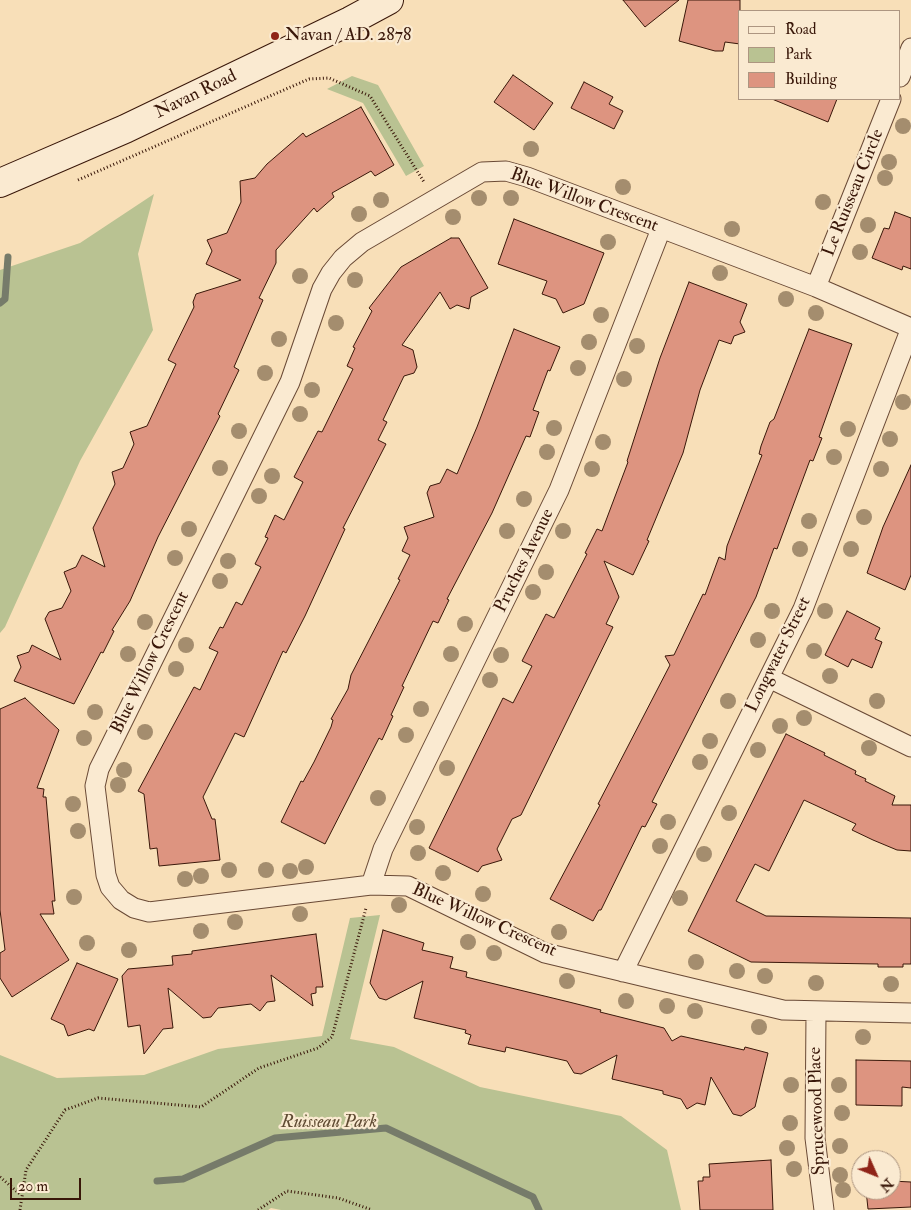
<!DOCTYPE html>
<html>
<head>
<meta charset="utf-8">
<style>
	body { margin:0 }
	#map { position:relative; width:911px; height:1210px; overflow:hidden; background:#f8dfb8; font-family:"IM FELL Double Pica",serif }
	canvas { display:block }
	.legend { position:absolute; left:738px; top:10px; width:162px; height:90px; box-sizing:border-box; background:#faead1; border:1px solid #ad9681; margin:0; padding:6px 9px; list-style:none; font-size:15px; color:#391709 }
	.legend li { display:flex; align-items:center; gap:10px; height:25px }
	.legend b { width:25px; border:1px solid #ad9681 }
	.north { position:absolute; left:851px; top:1150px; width:50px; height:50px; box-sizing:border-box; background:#faead1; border:1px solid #ad9681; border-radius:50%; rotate:134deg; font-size:14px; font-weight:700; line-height:20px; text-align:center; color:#391709 }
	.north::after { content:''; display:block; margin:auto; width:18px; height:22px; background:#8f2418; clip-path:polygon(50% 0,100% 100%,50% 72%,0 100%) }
	.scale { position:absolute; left:10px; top:1178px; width:71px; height:22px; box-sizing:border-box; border:2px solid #391709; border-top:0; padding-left:6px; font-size:15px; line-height:18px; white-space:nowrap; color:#391709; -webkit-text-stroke:4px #faead1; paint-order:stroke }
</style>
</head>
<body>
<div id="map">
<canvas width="911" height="1210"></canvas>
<ul class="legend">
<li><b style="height:6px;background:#faead1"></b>Road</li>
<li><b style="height:14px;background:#b9c292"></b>Park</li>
<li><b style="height:14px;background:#dd9480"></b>Building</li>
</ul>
<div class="north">N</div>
<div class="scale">20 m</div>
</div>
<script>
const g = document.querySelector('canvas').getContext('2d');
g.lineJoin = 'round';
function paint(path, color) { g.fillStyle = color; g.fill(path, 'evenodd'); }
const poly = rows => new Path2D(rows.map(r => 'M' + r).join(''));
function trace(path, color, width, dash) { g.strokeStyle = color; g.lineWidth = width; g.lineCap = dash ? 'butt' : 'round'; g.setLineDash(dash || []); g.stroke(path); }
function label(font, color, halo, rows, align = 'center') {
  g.font = font + ' "IM FELL Double Pica",serif'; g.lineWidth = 4.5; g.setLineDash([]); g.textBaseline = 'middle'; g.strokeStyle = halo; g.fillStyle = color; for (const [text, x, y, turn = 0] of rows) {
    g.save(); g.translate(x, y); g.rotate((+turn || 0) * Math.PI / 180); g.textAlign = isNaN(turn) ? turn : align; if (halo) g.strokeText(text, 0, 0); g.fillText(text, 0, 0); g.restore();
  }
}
paint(poly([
	[352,76,378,85,424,166,406,176,363,103,327,89],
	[154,194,138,254,153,330,80,461,5,627,0,633,0,270,80,243],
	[380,915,350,1039,394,1047,480,1087,621,1116,667,1150,681,1210,281,1210,271,1208,268,1210,0,1210,0,1055,57,1078,144,1075,218,1049,322,1036,350,918]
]), '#b9c292');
trace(poly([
	[0,303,5,299,8,257],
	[157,1181,183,1179,275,1138,386,1128,533,1197,539,1210]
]), '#767b6a', 7);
const building = poly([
	[623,0,679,0,645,27,623,0],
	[688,0,740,0,740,44,725,42,723,51,715,51,679,41,688,0],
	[513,75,553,103,534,130,494,102,513,75],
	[584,82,613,97,609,104,623,111,614,129,571,108,584,82],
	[772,99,837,99,828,122,772,99],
	[361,107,394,165,375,176,371,171,332,193,334,197,317,212,314,208,276,250,276,263,259,298,263,300,234,367,239,370,218,414,220,416,158,537,130,601,112,630,114,631,103,653,101,652,74,704,14,681,21,667,17,656,29,652,32,645,61,660,45,619,49,612,62,608,71,591,64,572,76,567,82,555,105,567,93,528,115,484,112,472,123,468,134,444,130,432,147,426,176,364,168,360,194,307,193,302,196,294,241,280,206,264,212,251,207,240,227,233,241,202,240,181,255,178,267,164,303,133,306,137,361,107],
	[895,212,911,218,911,269,903,266,902,270,872,258,884,228,889,229,895,212],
	[514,219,604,253,584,304,563,313,556,299,542,294,547,281,498,264,514,219],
	[451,238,459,238,488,288,471,297,469,309,457,305,450,309,440,292,402,345,413,350,417,367,414,373,404,376,383,420,387,422,378,440,386,444,343,528,345,529,305,616,286,653,283,651,244,737,235,733,203,797,212,819,215,819,220,860,159,866,157,848,150,849,144,794,138,791,194,687,200,690,218,652,209,648,220,627,223,628,236,602,242,605,261,567,255,564,268,538,265,537,275,515,284,520,303,482,294,477,318,431,322,432,353,369,347,366,355,348,353,347,372,311,369,308,401,267,451,238],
	[689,282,747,304,740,322,745,332,734,336,731,344,719,340,700,390,683,453,647,540,649,541,633,575,604,561,619,597,606,624,613,627,521,815,512,819,497,849,502,860,482,866,478,872,429,848,503,698,513,703,532,666,522,661,546,614,554,618,587,554,585,553,597,529,602,531,628,462,627,461,660,358,689,282],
	[514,329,560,347,550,371,548,370,533,410,539,412,530,437,526,436,492,513,447,599,449,600,438,623,433,621,402,686,404,687,391,715,393,716,382,740,379,738,325,844,281,822,301,781,303,782,314,762,331,727,333,720,331,719,348,689,351,675,400,580,398,579,410,555,402,551,408,538,404,527,434,517,427,493,430,486,440,483,447,469,457,474,477,427,514,329],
	[809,329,852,344,819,437,822,438,813,461,810,460,777,549,774,548,756,597,652,802,657,804,645,827,642,826,601,910,599,910,593,921,550,899,600,805,598,804,670,665,665,656,674,655,703,594,705,595,719,557,725,560,727,546,762,455,759,454,761,446,770,422,774,419,809,329],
	[911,465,911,575,905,590,867,573,883,527,911,465],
	[847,611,880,628,875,639,882,642,872,668,852,659,848,667,825,655,847,611],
	[25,698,59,730,37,788,44,789,43,797,46,797,55,901,52,901,54,914,40,914,69,960,12,997,0,978,0,953,5,950,0,910,0,709,25,698],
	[786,734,825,753,824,755,856,771,855,774,866,779,865,781,895,796,892,805,911,805,911,851,897,850,873,840,852,830,856,824,804,800,769,871,755,864,736,901,766,916,911,918,911,964,903,964,903,967,878,967,878,964,751,962,688,931,786,734],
	[383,930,424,943,422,950,453,957,450,968,467,972,466,977,569,1002,601,1010,600,1012,664,1028,672,1041,681,1036,744,1050,745,1047,768,1053,755,1107,741,1116,733,1114,711,1077,705,1105,697,1103,687,1109,681,1099,663,1094,663,1091,612,1079,617,1055,581,1074,574,1073,567,1061,506,1047,505,1052,468,1044,471,1035,465,1033,466,1030,414,1018,423,981,386,1000,379,998,370,983,383,930],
	[316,934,323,987,316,987,316,993,311,994,313,1006,271,975,275,1001,267,1002,260,1011,251,1004,218,1008,211,1017,203,1018,168,988,173,1028,163,1029,144,1054,140,1025,128,1027,122,976,128,969,173,965,172,956,192,954,192,951,316,934],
	[77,963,118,979,94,1031,89,1029,68,1036,64,1025,51,1019,77,963],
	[856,1060,911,1061,911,1088,902,1087,902,1106,856,1105,856,1060],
	[771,1160,773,1210,700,1210,698,1181,703,1181,703,1177,710,1177,709,1164,771,1160],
	[891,1181,911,1182,911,1207,868,1209,866,1190,891,1190,891,1181]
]);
paint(building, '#dd9480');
trace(building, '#391709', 1);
const street = poly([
	[900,77,911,48],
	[816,287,891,99],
	[911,328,816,287,527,177,506,171,482,172,362,242,343,258,331,273,322,289,290,382,107,753,99,769,95,786,106,875,110,887,121,900,134,908,149,912,371,885,408,886,545,953,783,1010,911,1013],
	[769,678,911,747],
	[371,885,383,849,559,490,661,229],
	[623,972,803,609,911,328],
	[816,1013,815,1138,824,1210]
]);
const secondary = poly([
	[0,183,125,129,350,21,389,0]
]);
trace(street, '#694935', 21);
trace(secondary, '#391709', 30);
trace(poly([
	[78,180,309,79,329,78,370,96,424,182],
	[0,1177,21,1195],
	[20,1210,26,1170,65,1110,98,1098,201,1107,259,1068,318,1048,332,1037,366,908],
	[258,1210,287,1191,338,1198,372,1210]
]), '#391709', 3, [1, 2.5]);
trace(street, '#faead1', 19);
trace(secondary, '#faead1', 28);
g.fillStyle = '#a48d6e';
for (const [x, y] of [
	[903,126],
	[531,149],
	[889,162],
	[885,178],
	[623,187],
	[479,198],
	[511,198],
	[381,200],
	[823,202],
	[359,214],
	[453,217],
	[868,225],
	[732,229],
	[608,242],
	[860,252],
	[720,273],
	[300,276],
	[355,280],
	[786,299],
	[816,313],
	[601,315],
	[336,323],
	[279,339],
	[589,342],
	[637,346],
	[578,368],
	[265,373],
	[624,379],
	[312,390],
	[903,402],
	[300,414],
	[554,428],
	[848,429],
	[239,431],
	[890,439],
	[603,442],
	[547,452],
	[834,457],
	[220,468],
	[592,469],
	[881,469],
	[272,476],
	[259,496],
	[524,499],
	[864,517],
	[809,521],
	[189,529],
	[507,531],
	[563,531],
	[800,549],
	[851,549],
	[175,558],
	[228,561],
	[546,572],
	[220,581],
	[533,592],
	[772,611],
	[825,611],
	[145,622],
	[465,624],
	[758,640],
	[186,645],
	[814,651],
	[128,654],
	[451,654],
	[501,655],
	[176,669],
	[830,676],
	[490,680],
	[728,701],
	[877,701],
	[421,709],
	[95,712],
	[804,718],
	[780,726],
	[145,732],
	[406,735],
	[84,738],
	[710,741],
	[869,748],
	[758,750],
	[700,762],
	[447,768],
	[124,770],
	[118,785],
	[378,798],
	[73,804],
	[729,813],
	[668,822],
	[417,827],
	[78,831],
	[660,846],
	[418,853],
	[704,854],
	[306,867],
	[229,870],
	[266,870],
	[290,871],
	[443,873],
	[201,876],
	[185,879],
	[483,894],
	[74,897],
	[680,898],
	[399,905],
	[300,914],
	[235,922],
	[201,931],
	[559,932],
	[468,942],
	[87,943],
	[129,950],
	[494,953],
	[696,962],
	[737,971],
	[765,976],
	[567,981],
	[816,983],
	[891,984],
	[626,1001],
	[667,1006],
	[695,1011],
	[759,1027],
	[863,1037],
	[791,1085],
	[839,1085],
	[842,1113],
	[790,1123],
	[840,1146],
	[787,1148],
	[794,1169],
	[840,1175],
	[843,1190]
]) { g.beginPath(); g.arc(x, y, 8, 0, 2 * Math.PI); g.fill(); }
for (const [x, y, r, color] of [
	[275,36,5,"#8f2418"]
]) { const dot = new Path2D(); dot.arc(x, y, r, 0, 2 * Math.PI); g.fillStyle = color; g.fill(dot); trace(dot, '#faead1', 2); }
label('18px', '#391709', '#faead1', [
	["Navan / AD. 2878",285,36]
], 'left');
label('18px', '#391709', '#faead1', [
	["Navan Road",196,95,-26],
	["Le Ruisseau Circle",854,193,-68],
	["Blue Willow Crescent",584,201,20],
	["Pruches Avenue",525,561,-64],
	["Longwater Street",779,655,-64],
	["Blue Willow Crescent",151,663,-64],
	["Blue Willow Crescent",484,921,24],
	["Sprucewood Place",818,1111,-92]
]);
label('italic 18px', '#5f4a32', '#faead1', [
	["Ruisseau Park",329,1123]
]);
</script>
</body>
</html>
